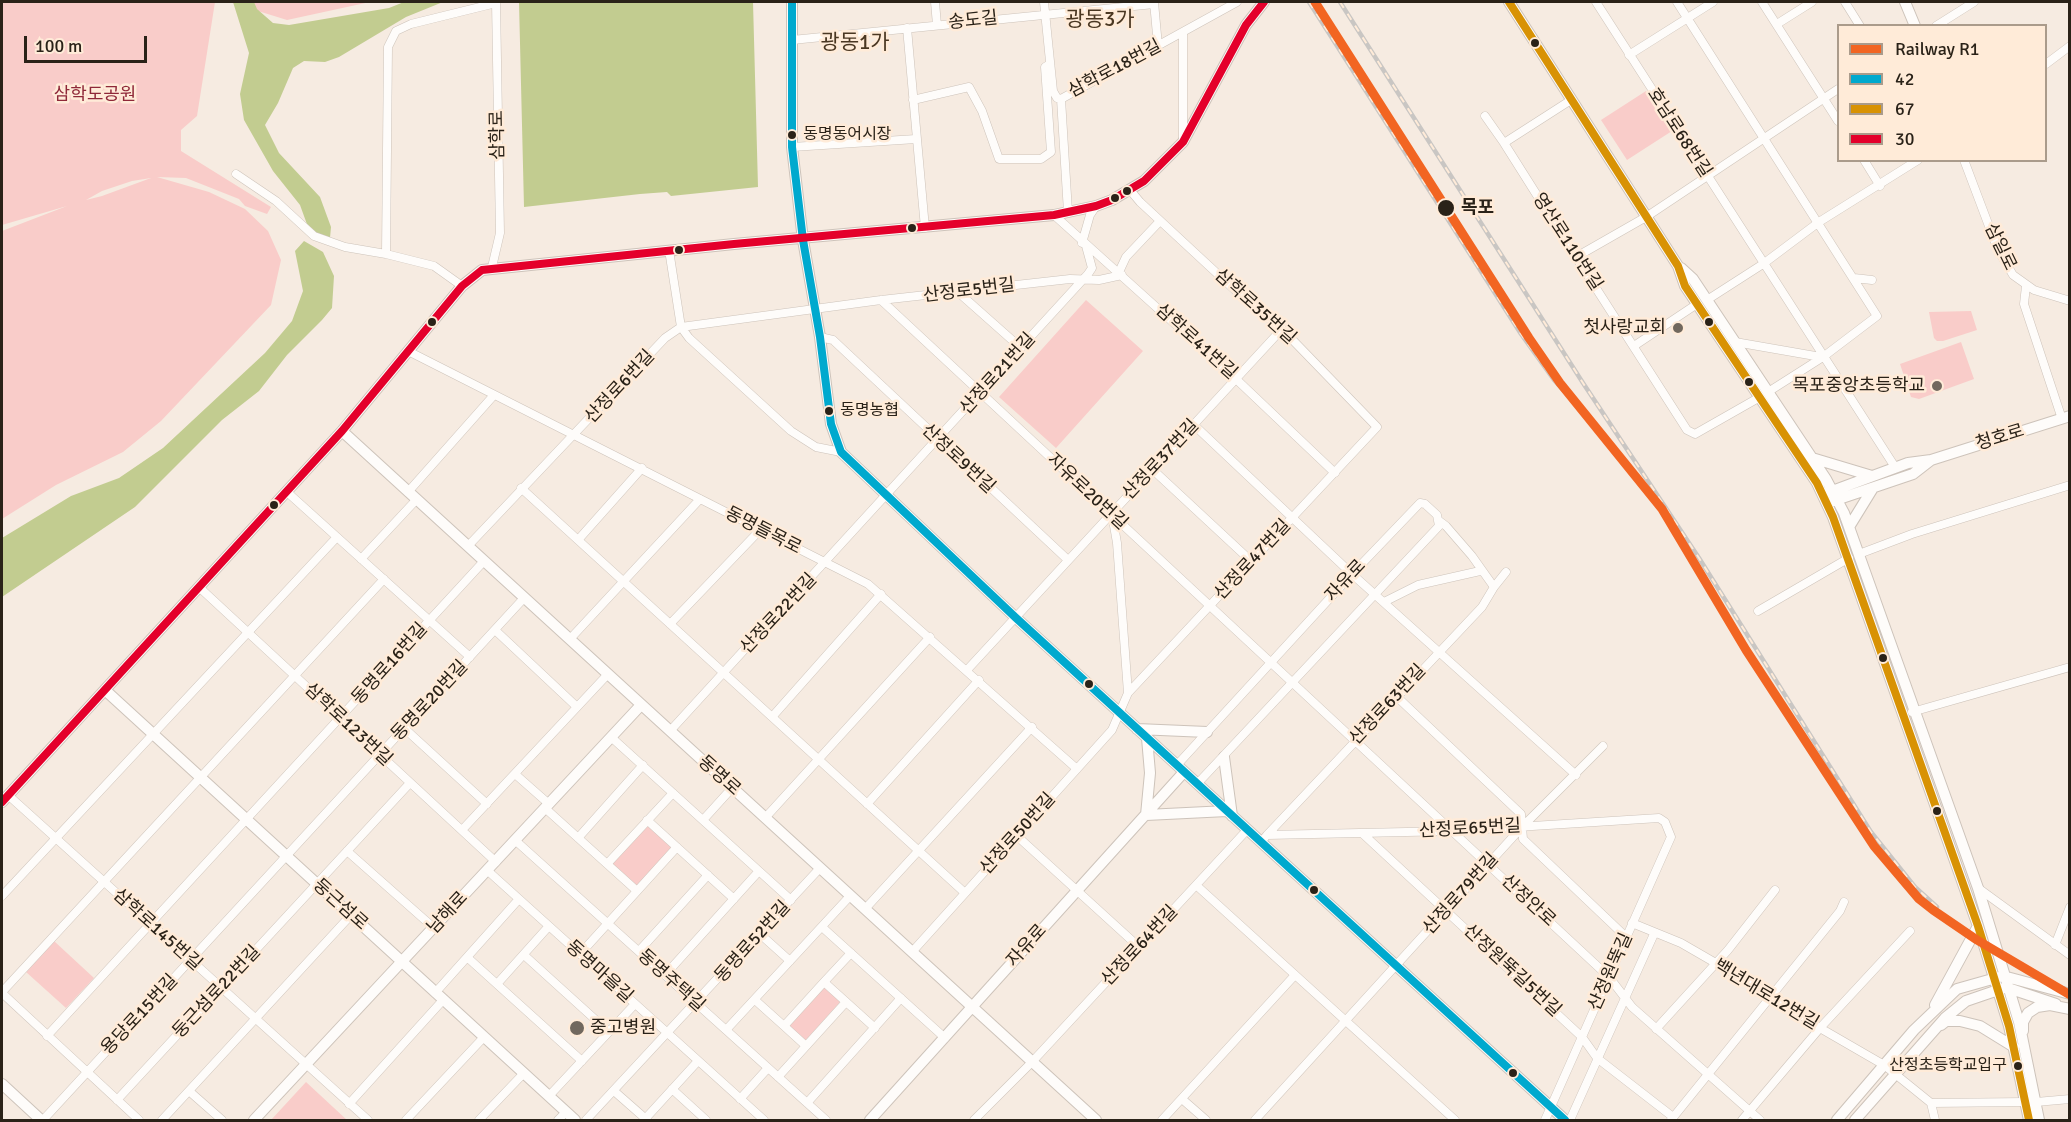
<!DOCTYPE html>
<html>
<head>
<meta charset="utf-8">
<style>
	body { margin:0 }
	#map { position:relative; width:2071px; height:1122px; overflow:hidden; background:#f6ebe1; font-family:Signika,sans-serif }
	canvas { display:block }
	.frame { position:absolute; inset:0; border:3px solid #2a2218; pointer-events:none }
	.legend { position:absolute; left:1837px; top:24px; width:210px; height:138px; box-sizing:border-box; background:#ffebd8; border:2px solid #aa9b8b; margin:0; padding:8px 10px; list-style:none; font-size:18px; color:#2a2218 }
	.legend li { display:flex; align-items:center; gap:12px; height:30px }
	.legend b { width:30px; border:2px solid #aa9b8b }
	.scale { position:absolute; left:24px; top:36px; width:123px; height:27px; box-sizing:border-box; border:3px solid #2a2218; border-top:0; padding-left:8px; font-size:18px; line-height:21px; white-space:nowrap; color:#2a2218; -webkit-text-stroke:4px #ffebd8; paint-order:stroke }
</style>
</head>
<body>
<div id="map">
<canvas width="2071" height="1122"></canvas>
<div class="frame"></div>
<ul class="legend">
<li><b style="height:8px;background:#f26522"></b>Railway R1</li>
<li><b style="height:8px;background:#00a9ce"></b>42</li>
<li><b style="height:8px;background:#d89204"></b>67</li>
<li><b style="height:8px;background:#e4002b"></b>30</li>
</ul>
<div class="scale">100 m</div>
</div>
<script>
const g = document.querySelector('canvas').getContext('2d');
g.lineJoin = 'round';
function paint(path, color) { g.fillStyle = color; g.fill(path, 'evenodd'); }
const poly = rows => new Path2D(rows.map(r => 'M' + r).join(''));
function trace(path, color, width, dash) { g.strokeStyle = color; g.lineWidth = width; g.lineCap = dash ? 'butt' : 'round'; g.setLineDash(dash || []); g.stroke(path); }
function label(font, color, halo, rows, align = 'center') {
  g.font = font + ' Signika,"Noto Sans KR",sans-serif'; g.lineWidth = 5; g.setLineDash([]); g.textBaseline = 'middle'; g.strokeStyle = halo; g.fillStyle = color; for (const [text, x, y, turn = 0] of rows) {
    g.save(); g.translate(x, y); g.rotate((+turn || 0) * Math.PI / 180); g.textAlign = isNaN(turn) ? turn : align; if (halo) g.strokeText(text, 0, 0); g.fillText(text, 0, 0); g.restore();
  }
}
paint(poly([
	[2,2,215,2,197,116,181,130,181,151,271,207,267,214,245,206,239,199,186,178,157,177,209,192,245,209,268,231,281,260,271,305,161,421,123,452,56,485,2,519,2,231,67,206,2,225],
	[151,178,102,196,86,200,102,191,132,181],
	[229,2,370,2,287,20],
	[1646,91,1672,131,1627,160,1601,120],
	[1086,300,1143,351,1056,448,999,397],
	[1971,311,1977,330,1943,341,1937,341,1934,338,1929,312],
	[1961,342,1974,379,1919,399,1911,397,1900,364],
	[647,824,673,848,637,888,611,865],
	[54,941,94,978,66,1008,26,972],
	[824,986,841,1001,805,1041,788,1026],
	[306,1082,347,1120,271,1120]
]), '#f9ccc9');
paint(poly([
	[233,2,254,2,257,9,273,23,289,25,389,8,404,2,443,2,406,17,339,57,325,62,304,61,293,68,278,103,265,125,279,153,320,197,331,227,330,238,318,236,308,227,300,205,273,171,244,120,240,94,249,53],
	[519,2,753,2,758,187,671,196,667,192,640,194,524,207],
	[304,241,323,252,334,276,332,308,322,320,287,355,259,391,222,420,135,507,2,597,2,538,71,496,119,478,163,448,265,353,292,321,303,291,295,251]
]), '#c2cc90');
const street = poly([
	[935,2,937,25],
	[1044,2,1053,91,1057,98,1061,99],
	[1154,2,1158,46],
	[1596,2,1895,467],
	[1677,2,1877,316,1823,357,1768,392],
	[1762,2,1838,121],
	[1845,2,1860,26],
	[1777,24,1812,2],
	[1936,26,1974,2],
	[907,28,925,228],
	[792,40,1154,4],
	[1629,55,1713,2],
	[2046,64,2070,46],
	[1061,99,1237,2],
	[1061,99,1068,212],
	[913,100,969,87,982,111,999,159,1041,159,1051,152,1045,67,1050,64],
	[1571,100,1504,143,1576,257,1687,430,1695,434,1760,397],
	[1485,116,1504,143],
	[1183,140,1183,33],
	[792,147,916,139],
	[1864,160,1880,186],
	[1964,160,1998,250,2013,275,2034,290,2070,301],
	[236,174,276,201,314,236,345,247,386,254],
	[1054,215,1236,379,1335,473],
	[1082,243,1090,215,1096,206],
	[669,250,681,327,689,338,791,431,816,447,841,452],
	[1576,257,1646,217,1838,89],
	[492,267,500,233,496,2],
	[1119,272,1126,257,1160,221],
	[1854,278,1872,280],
	[462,286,434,266,386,254,388,47,396,31,411,24,496,3],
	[2026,286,2024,304,2062,419],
	[959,293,1021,348],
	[881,300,1609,977,1632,1007,1760,1120],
	[1707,300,1763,264,1819,222,1918,160],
	[820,337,833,340,1068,560],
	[1735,342,1821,357],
	[1634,346,1697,304],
	[408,351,868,584,1077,769],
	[1194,425,1352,574,1576,775],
	[1152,469,1251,561],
	[521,488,965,893],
	[287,492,470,657],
	[408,492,494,395],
	[1438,520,1446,526,1472,556,1494,587],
	[578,540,642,468],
	[468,546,665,338,681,327,881,300,1070,279,1099,280,1122,275],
	[1859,554,1912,534,2070,485],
	[361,559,417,499],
	[200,588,496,862],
	[1384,602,1418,585,1480,571],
	[1758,611,1849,558],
	[670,624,761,529],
	[495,630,577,707],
	[570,639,700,499],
	[967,670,1282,329],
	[1128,693,1377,427,1282,329,1236,291,1140,202,1130,190],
	[1396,696,1521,814,1523,839,1626,937],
	[1912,712,2070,667],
	[772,717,881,594],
	[404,728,487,804],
	[670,731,1088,274,1092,268,1086,246],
	[611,737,791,900],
	[1177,765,1352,574,1420,503,1425,504,1437,515,1439,526,1197,784],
	[515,774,549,804],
	[8,795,368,1120],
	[867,804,979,680],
	[546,809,637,891],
	[765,818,930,637],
	[647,820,734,899],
	[703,820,732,788],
	[462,830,608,674],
	[1363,834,1582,1037,1597,1058,1673,1117],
	[1267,835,1482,607,1494,587,1506,572],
	[1017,836,1139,947],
	[578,838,643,765],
	[516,841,826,1120],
	[1261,842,1267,835,1453,831,1659,818,1665,822,1671,837,1545,1120],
	[347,851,434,928],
	[607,864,673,793],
	[488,871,764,1120],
	[1196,885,1455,1120],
	[1978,888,2070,955],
	[2,896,337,537],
	[865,909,1032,727],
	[1632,923,1681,943,1771,995,1820,1028,1884,1065,1931,1103,2026,1102],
	[822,927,945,1038],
	[760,934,790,961],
	[2055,945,2070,907],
	[639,951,708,875],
	[912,952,1112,730,1128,693,1117,543,1112,514],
	[580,954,677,847],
	[524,955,609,1032],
	[468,958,582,1061],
	[665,975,759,871],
	[824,982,851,953],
	[497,984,549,926],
	[2,992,384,579],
	[2,993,139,1120],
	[435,993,519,899],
	[755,1000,784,1026,824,982,875,1028],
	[784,1026,806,1046],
	[1656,1029,1728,950,1775,890],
	[726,1030,850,896],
	[47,1036,484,561],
	[778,1077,846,1002],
	[672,1089,706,1120],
	[189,1091,222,1120],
	[614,1091,647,1120],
	[549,1096,635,1004],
	[740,1099,768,1068],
	[1182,1099,1206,1120],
	[117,1100,410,783],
	[2036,1102,2070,1099],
	[807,1103,901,998],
	[1931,1103,1935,1120],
	[349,1104,443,1000],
	[645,1119,698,1061],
	[43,1120,524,598],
	[162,1120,351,915],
	[406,1120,484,1037],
	[479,1120,524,1073],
	[558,1120,566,1112],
	[586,1120,820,868],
	[974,1120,1032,1062,1247,830],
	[1162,1120,1295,975],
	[1255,1120,1522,827,1603,746],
	[1570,1120,1654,934],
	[1671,1120,1840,911,1844,902],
	[1742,1120,1820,1028,1910,931]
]);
const secondary = poly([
	[792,2,792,147,803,240,820,337,831,424,841,452,1015,617,1565,1120],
	[1509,2,1678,266,1685,286,1697,304,1817,483,1833,517,1978,926,2009,1026,2029,1120],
	[1905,2,1915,26],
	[1681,268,1693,279,1826,479,1844,513,1978,888,2019,1022,2039,1120],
	[342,431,1096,1120],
	[1812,458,1872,476],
	[1827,493,1908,463,1931,460,2070,416],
	[1833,501,1913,474,1931,460],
	[1849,527,1873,488],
	[105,690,575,1120],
	[1137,729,1207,732],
	[1147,738,1150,773,1146,815,1227,811],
	[1224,757,1232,816],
	[2,802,342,431,462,286,482,270,734,244,1054,215,1096,206,1112,200,1144,181,1183,142,1246,25,1264,2],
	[2008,988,2056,1004],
	[1935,1005,1978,926],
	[1941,1025,1946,1021,1960,1021,1980,1026,2014,1047],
	[2023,1031,2023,1022,2028,1013,2037,1007,2050,1005,2070,1009],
	[2,1084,41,1120],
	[254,1120,641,705],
	[870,1120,1184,772],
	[1837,1120,1914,1030,1957,989,2003,976,2070,994],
	[1855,1120,1945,1018,1966,1001,2004,988]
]);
trace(street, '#cdc3ba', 9);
trace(secondary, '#cdc3ba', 12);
trace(street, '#fefcfa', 8);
trace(secondary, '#fefcfa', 10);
const rail = poly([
	[1309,2,1521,334,1554,380,1586,415],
	[1340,2,1583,383,1699,558,1871,832,1915,887,1937,907]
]);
trace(rail, '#c9c6c3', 4.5);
trace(rail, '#ffebd8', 2, [7]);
trace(poly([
	[792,2,792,147,803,240,820,337,831,424,841,452,1015,617,1565,1120]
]), '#00a9ce', 8);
trace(poly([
	[1509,2,1678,266,1685,286,1697,304,1817,483,1833,517,1978,926,2009,1026,2029,1120]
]), '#d89204', 8);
trace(poly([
	[2,802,342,431,462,286,482,270,734,244,1054,215,1096,206,1112,200,1144,181,1183,142,1246,25,1264,2]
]), '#e4002b', 8);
trace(poly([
	[1315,2,1529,338,1560,383,1662,509,1746,650,1874,846,1919,899,1933,910,1977,940,2070,995]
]), '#f26522', 9);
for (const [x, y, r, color] of [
	[1535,43,5,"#2a2218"],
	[792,135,5,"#2a2218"],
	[1127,191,5,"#2a2218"],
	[1115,198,5,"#2a2218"],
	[1446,208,9,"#2a2218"],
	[912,228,5,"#2a2218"],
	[679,250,5,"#2a2218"],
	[432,322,5,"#2a2218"],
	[1709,322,5,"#2a2218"],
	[1678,328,6,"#71685e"],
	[1749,382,5,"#2a2218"],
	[1937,386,6,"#71685e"],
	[829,411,5,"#2a2218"],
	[274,505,5,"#2a2218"],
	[1883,658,5,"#2a2218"],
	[1089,684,5,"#2a2218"],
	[1937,811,5,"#2a2218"],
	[1314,890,5,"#2a2218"],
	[577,1028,8,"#71685e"],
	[2018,1066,5,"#2a2218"],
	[1513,1073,5,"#2a2218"]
]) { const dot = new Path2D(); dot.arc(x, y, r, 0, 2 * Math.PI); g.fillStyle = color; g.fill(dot); trace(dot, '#ffebd8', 2); }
label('16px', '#2a2218', '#ffebd8', [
	["동명동어시장",803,135],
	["동명농협",840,411],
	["산정초등학교입구",2007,1066,"right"]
], 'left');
label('18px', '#2a2218', '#ffebd8', [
	["송도길",973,21,-6],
	["삼학로18번길",1115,69,-28],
	["호남로68번길",1679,133,57],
	["삼학로",498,135,-91],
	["영산로110번길",1567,242,57],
	["삼일로",2000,247,64],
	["산정로5번길",969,291,-7],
	["삼학로35번길",1255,307,42],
	["삼학로41번길",1196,342,42],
	["산정로21번길",998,374,-48],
	["산정로6번길",620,387,-47],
	["청호로",2000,438,-17],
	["산정로9번길",958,459,43],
	["산정로37번길",1161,460,-47],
	["자유로20번길",1087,492,43],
	["동명들목로",763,531,27],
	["산정로47번길",1253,560,-47],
	["자유로",1346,581,-47],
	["산정로22번길",779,614,-47],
	["동명로16번길",390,664,-48],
	["동명로20번길",430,701,-47],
	["산정로63번길",1388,705,-47],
	["삼학로123번길",348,725,43],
	["동명로",719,776,42],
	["산정로65번길",1470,829,-3],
	["산정로50번길",1018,834,-48],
	["산정로79번길",1461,894,-48],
	["산정안로",1528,901,43],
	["둥근섬로",340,905,42],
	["남해로",448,913,-47],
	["삼학로145번길",157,930,42],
	["동명로52번길",753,942,-48],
	["자유로",1027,946,-48],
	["산정로64번길",1140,946,-47],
	["산정원뚝길5번길",1512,971,43],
	["동명마을길",599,972,42],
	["산정원뚝길",1611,972,-66],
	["동명주택길",671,981,42],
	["둥근섬로22번길",217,992,-47],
	["백년대로12번길",1766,995,31],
	["용당로15번길",140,1015,-47]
]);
label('18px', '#8f2838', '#ffebd8', [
	["삼학도공원",95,95]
]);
label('bold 18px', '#2a2218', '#ffebd8', [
	["목포",1461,208]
], 'left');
label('18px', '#2a2218', '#ffebd8', [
	["첫사랑교회",1666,328],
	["목포중앙초등학교",1925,386],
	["중고병원",590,1028,"left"]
], 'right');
label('21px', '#4a3722', '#ffebd8', [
	["광동3가",1100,20],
	["광동1가",855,43]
]);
</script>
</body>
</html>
